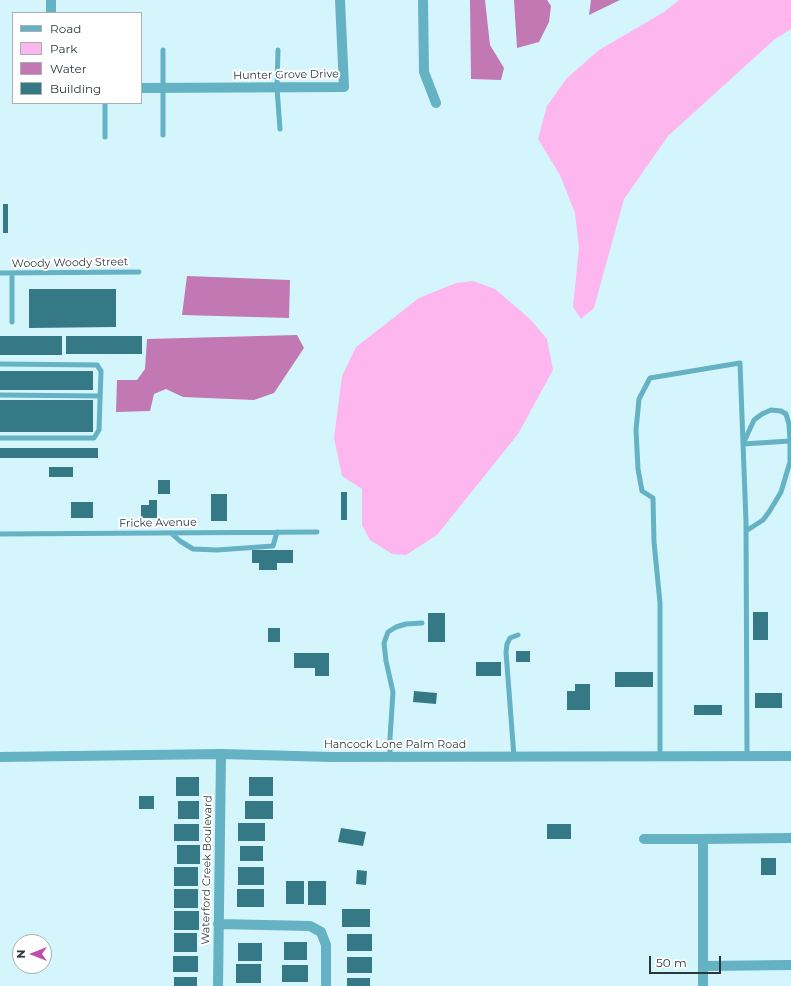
<!DOCTYPE html>
<html>
<head>
<meta charset="utf-8">
<style>
	body { margin:0 }
	#map { position:relative; width:791px; height:986px; overflow:hidden; background:#d5f5fc; font-family:Montserrat,sans-serif }
	canvas { display:block }
	.legend { position:absolute; left:12px; top:12px; width:130px; height:92px; box-sizing:border-box; background:#fff; border:1px solid #aaafb0; margin:0; padding:5px 7px; list-style:none; font-size:12px; color:#2b383a }
	.legend li { display:flex; align-items:center; gap:8px; height:20px }
	.legend b { width:20px; border:1px solid #aaafb0 }
	.north { position:absolute; left:12px; top:934px; width:40px; height:40px; box-sizing:border-box; background:#fff; border:1px solid #aaafb0; border-radius:50%; rotate:270deg; font-size:11px; font-weight:700; line-height:16px; text-align:center; color:#2b383a }
	.north::after { content:''; display:block; margin:auto; width:14px; height:18px; background:#bd4eab; clip-path:polygon(50% 0,100% 100%,50% 72%,0 100%) }
	.scale { position:absolute; left:649px; top:956px; width:72px; height:18px; box-sizing:border-box; border:2px solid #2b383a; border-top:0; padding-left:5px; font-size:12px; line-height:14px; white-space:nowrap; color:#2b383a; -webkit-text-stroke:3px #fff; paint-order:stroke }
</style>
</head>
<body>
<div id="map">
<canvas width="791" height="986"></canvas>
<ul class="legend">
<li><b style="height:5px;background:#64b2c3"></b>Road</li>
<li><b style="height:11px;background:#feb6ef"></b>Park</li>
<li><b style="height:11px;background:#c178b3"></b>Water</li>
<li><b style="height:11px;background:#357987"></b>Building</li>
</ul>
<div class="north">N</div>
<div class="scale">50 m</div>
</div>
<script>
const g = document.querySelector('canvas').getContext('2d');
g.lineJoin = 'round';
function paint(path, color) { g.fillStyle = color; g.fill(path, 'evenodd'); }
const poly = rows => new Path2D(rows.map(r => 'M' + r).join(''));
function trace(path, color, width, dash) { g.strokeStyle = color; g.lineWidth = width; g.lineCap = dash ? 'butt' : 'round'; g.setLineDash(dash || []); g.stroke(path); }
function label(font, color, halo, rows, align = 'center') {
  g.font = font + ' Montserrat,sans-serif'; g.lineWidth = 4; g.setLineDash([]); g.textBaseline = 'middle'; g.strokeStyle = halo; g.fillStyle = color; for (const [text, x, y, turn = 0] of rows) {
    g.save(); g.translate(x, y); g.rotate((+turn || 0) * Math.PI / 180); g.textAlign = isNaN(turn) ? turn : align; if (halo) g.strokeText(text, 0, 0); g.fillText(text, 0, 0); g.restore();
  }
}
paint(poly([
	[679,0,791,0,791,29,775,39,668,136,624,199,594,308,581,319,573,307,579,248,575,213,560,175,538,139,547,106,567,78,599,50,664,12],
	[473,281,495,289,530,319,547,339,553,370,518,434,437,535,406,555,392,554,370,540,362,525,362,489,342,476,334,438,342,376,356,347,419,298,456,283]
]), '#feb6ef');
paint(poly([
	[470,0,485,0,490,45,504,68,501,80,471,79],
	[514,0,547,0,551,6,549,22,539,42,517,48],
	[591,0,620,0,589,15],
	[187,276,290,280,289,318,182,315],
	[297,335,304,348,274,393,254,400,183,397,166,389,154,394,150,411,116,412,117,380,137,380,145,369,147,339]
]), '#c178b3');
paint(poly([
	[3,204,8,204,8,233,3,233],
	[29,289,116,289,116,327,29,328],
	[0,336,62,336,62,355,0,355],
	[66,336,142,336,142,354,66,354],
	[0,371,93,371,93,390,0,390],
	[0,400,93,400,93,432,0,432],
	[0,448,98,448,98,458,0,458],
	[49,467,73,467,73,477,49,477],
	[158,480,170,480,170,494,158,494],
	[341,492,347,492,347,520,341,520],
	[211,494,227,494,227,521,211,521],
	[149,500,157,500,157,518,141,518,141,505,149,505],
	[71,502,93,502,93,518,71,518],
	[252,550,293,550,293,563,277,563,277,570,259,570,259,563,252,563],
	[753,612,768,612,768,640,753,640],
	[428,613,445,613,445,642,428,642],
	[268,628,280,628,280,642,268,642],
	[516,651,530,651,530,662,516,662],
	[294,653,329,653,329,676,315,676,315,668,294,668],
	[476,662,501,662,501,676,476,676],
	[615,672,653,672,653,687,615,687],
	[575,684,590,684,590,710,567,710,567,691,575,691],
	[414,691,437,693,436,704,413,702],
	[755,693,782,693,782,708,755,708],
	[694,705,722,705,722,715,694,715],
	[176,777,199,777,199,796,176,796],
	[249,777,273,777,273,796,249,796],
	[139,796,154,796,154,809,139,809],
	[178,801,199,801,199,819,178,819],
	[245,801,273,801,273,819,245,819],
	[238,823,265,823,265,841,238,841],
	[174,824,199,824,199,841,174,841],
	[547,824,571,824,571,839,547,839],
	[341,828,366,832,363,846,338,842],
	[177,845,200,845,200,864,177,864],
	[240,846,263,846,263,861,240,861],
	[761,858,776,858,776,875,761,875],
	[174,867,198,867,198,886,174,886],
	[238,867,264,867,264,885,238,885],
	[357,870,367,871,366,885,356,884],
	[286,881,304,881,304,904,286,904],
	[308,881,326,881,326,905,308,905],
	[174,889,198,889,198,908,174,908],
	[237,889,264,889,264,907,237,907],
	[342,909,370,909,370,927,342,927],
	[174,911,199,911,199,930,174,930],
	[174,933,197,933,197,952,174,952],
	[347,934,372,934,372,951,347,951],
	[284,942,307,942,307,960,284,960],
	[238,943,262,943,262,961,238,961],
	[173,956,198,956,198,972,173,972],
	[347,957,372,957,372,973,347,973],
	[236,964,261,964,261,983,236,983],
	[282,965,308,965,308,982,282,982],
	[174,977,197,977,197,986,174,986],
	[347,978,370,978,370,986,347,986]
]), '#357987');
trace(poly([
	[163,50,163,135],
	[278,50,277,88,280,129],
	[105,103,105,137],
	[0,273,139,272],
	[12,322,12,273],
	[0,364,97,365,101,371,99,430,94,438,0,438],
	[0,395,100,396],
	[746,531,763,520,769,512,781,492,790,462,790,441,789,424,786,414,781,411,771,410,762,414,754,420,743,444,790,441],
	[171,533,180,541,193,549,217,550,273,546,277,532],
	[0,534,317,532],
	[390,757,390,738,393,692,386,661,384,643,388,632,396,627,406,624,422,623],
	[514,757,506,652,507,644,510,638,518,635],
	[660,757,660,603,654,542,653,498,642,491,638,469,636,430,639,399,650,378,740,363,746,522,747,756]
]), '#64b2c3', 5);
trace(poly([
	[51,0,51,13],
	[423,0,424,72,436,103],
	[141,88,344,87,340,0],
	[0,757,221,754,332,757,791,756],
	[644,839,703,839],
	[218,924,310,926,321,932,326,945,326,986],
	[703,966,791,965],
	[218,986,221,754],
	[703,986,703,839,791,838]
]), '#64b2c3', 10);
label('11px', '#2b383a', '#fff', [
	["Hunter Grove Drive",286,75,-1],
	["Woody Woody Street",70,263,-1],
	["Fricke Avenue",158,523,-1],
	["Hancock Lone Palm Road",395,745],
	["Waterford Creek Boulevard",207,870,-89]
]);
</script>
</body>
</html>
